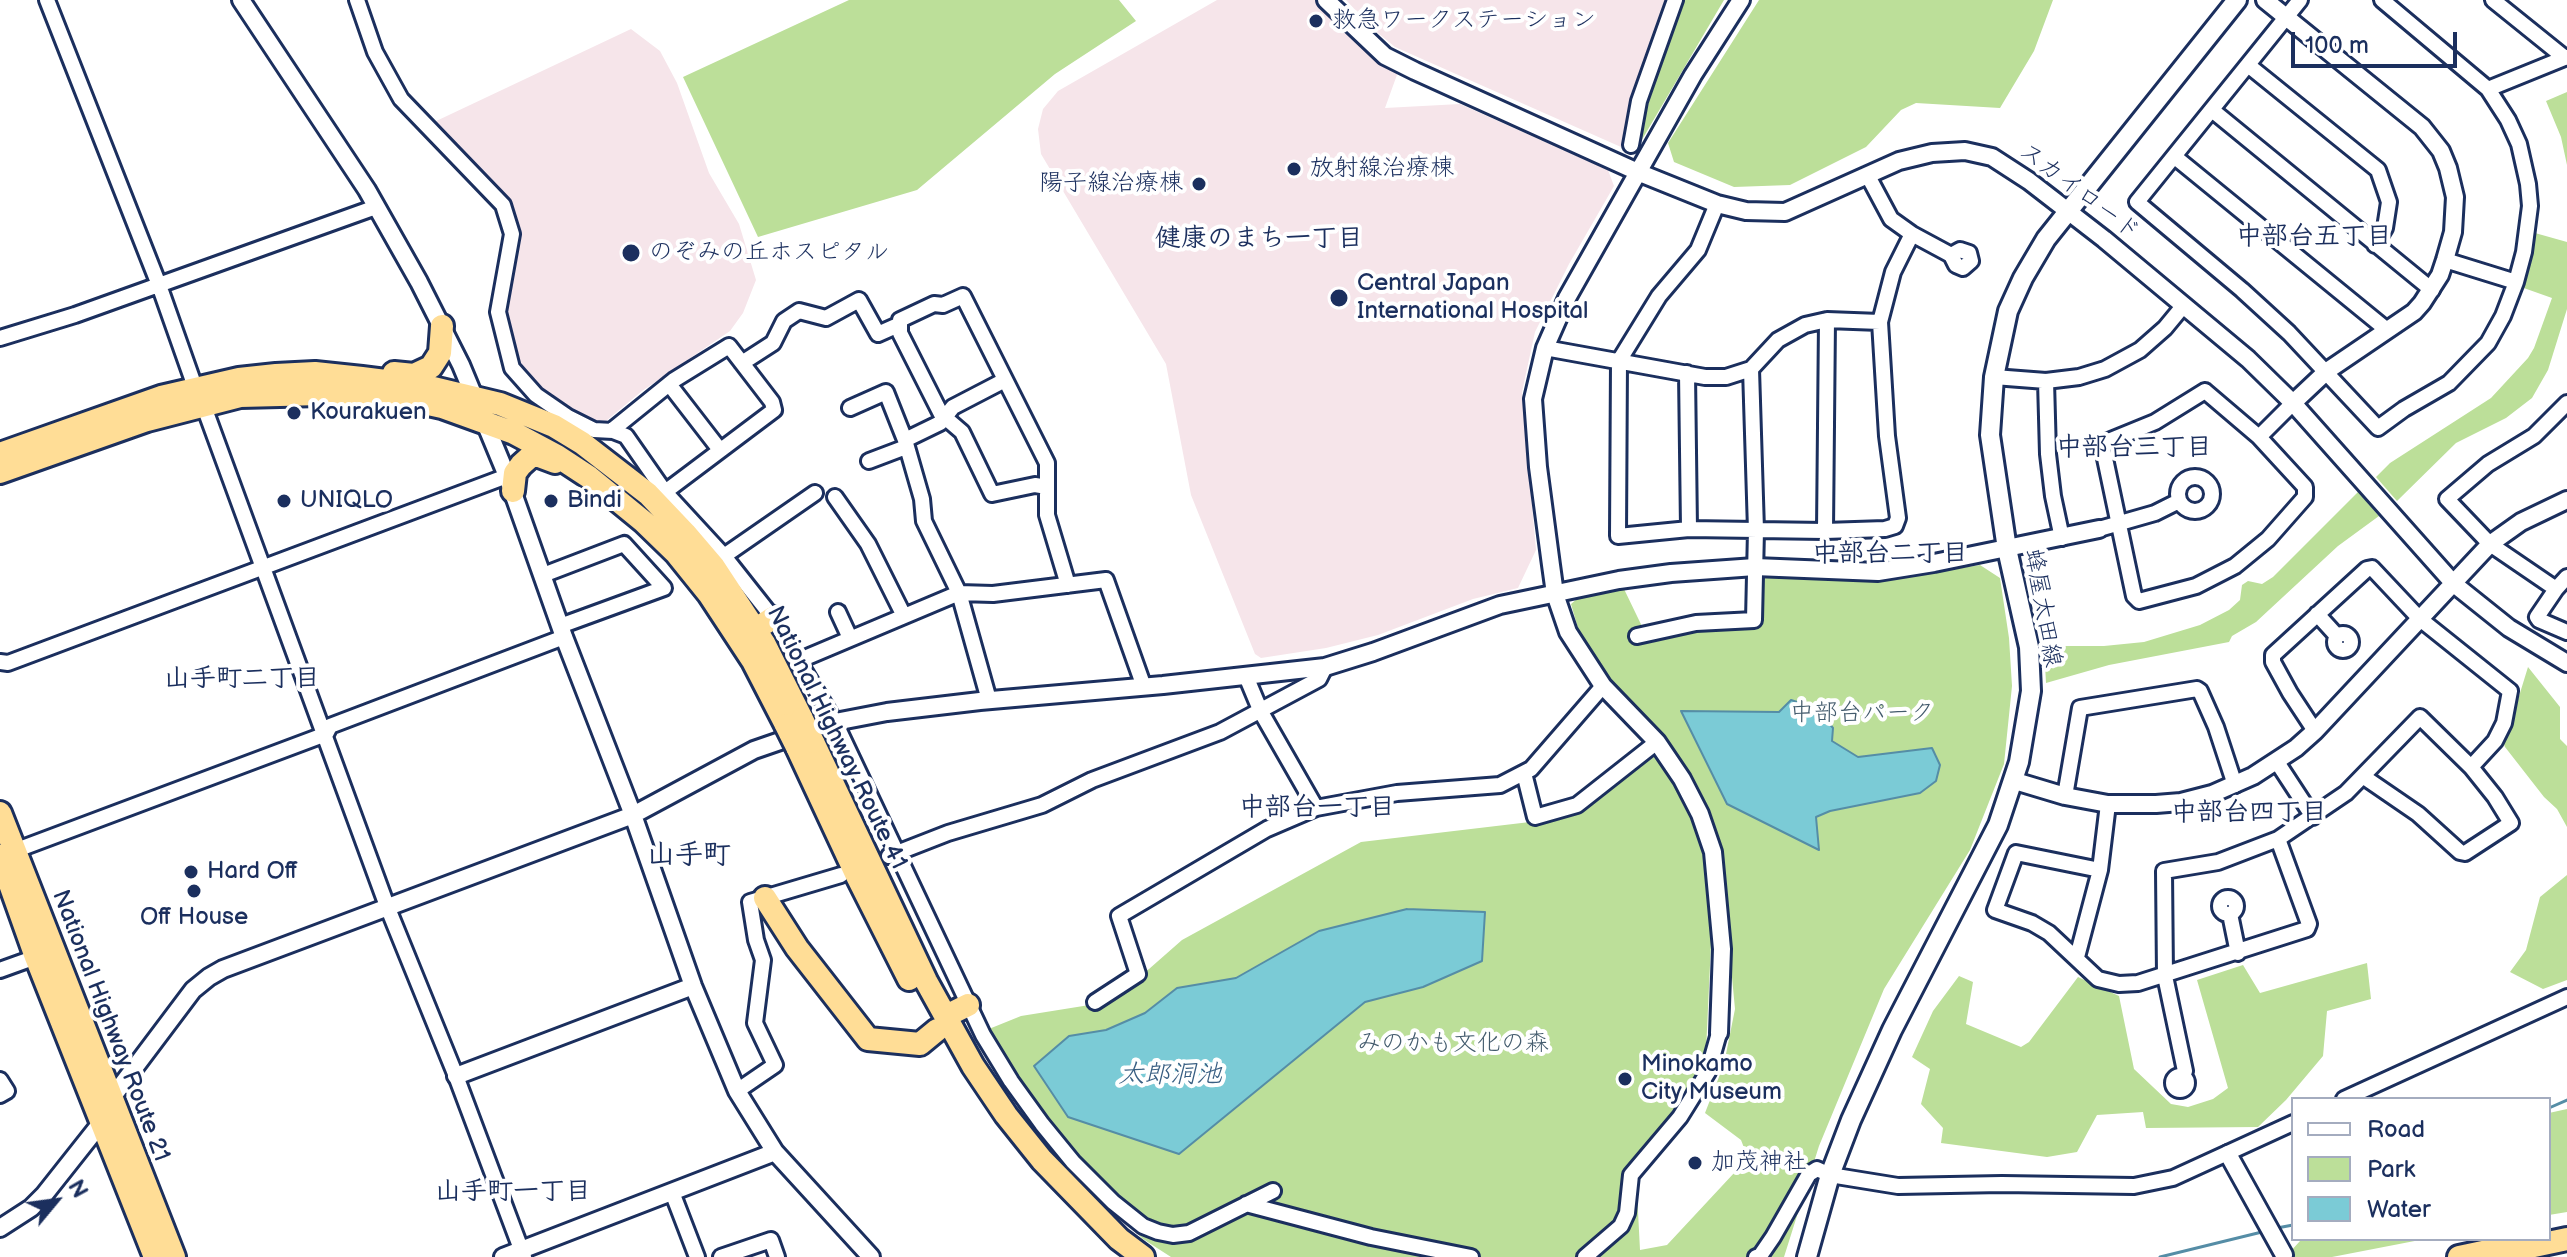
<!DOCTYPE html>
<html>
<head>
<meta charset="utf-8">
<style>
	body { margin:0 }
	#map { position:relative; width:2567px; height:1257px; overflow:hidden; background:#fff; font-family:"Balsamiq Sans",sans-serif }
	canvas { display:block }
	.legend { position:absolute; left:2291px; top:1097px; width:260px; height:144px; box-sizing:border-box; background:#fff; border:2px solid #a4acbf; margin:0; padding:10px 14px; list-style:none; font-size:24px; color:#1b2f5e }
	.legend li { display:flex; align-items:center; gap:16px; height:40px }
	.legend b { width:40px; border:2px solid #a4acbf }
	.north { position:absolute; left:16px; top:1161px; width:80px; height:80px; -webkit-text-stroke:6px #fff; paint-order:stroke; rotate:61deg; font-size:22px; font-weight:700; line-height:32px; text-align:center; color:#1b2f5e }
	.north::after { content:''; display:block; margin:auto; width:28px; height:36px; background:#1b2f5e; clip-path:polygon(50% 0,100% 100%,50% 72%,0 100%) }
	.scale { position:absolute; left:2291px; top:32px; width:166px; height:36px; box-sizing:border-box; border:4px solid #1b2f5e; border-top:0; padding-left:10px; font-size:24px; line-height:28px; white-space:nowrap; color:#1b2f5e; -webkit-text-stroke:6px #fff; paint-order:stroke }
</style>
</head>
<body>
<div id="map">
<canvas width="2567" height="1257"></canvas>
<ul class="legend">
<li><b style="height:10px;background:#fff"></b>Road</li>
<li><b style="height:22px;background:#bcdf99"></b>Park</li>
<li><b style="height:22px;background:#7bcbd6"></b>Water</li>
</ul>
<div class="north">N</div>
<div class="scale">100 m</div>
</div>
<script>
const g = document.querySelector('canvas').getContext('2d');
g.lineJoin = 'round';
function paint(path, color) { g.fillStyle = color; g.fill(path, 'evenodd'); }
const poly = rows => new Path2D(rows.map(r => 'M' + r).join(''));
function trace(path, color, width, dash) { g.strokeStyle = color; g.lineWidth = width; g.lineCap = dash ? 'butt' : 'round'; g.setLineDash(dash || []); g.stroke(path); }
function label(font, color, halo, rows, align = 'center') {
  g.font = font + ' "Balsamiq Sans","Klee One",sans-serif'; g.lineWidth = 8; g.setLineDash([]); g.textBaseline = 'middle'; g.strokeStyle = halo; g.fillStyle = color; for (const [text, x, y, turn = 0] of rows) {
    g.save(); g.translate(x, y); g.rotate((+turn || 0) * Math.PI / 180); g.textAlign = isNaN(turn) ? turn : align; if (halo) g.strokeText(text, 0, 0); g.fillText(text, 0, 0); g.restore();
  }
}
paint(poly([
	[1217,0,1315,0,1370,55,1398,72,1385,108,1460,104,1608,170,1614,186,1569,264,1535,332,1522,392,1536,550,1518,588,1473,599,1378,635,1326,648,1261,658,1255,654,1191,495,1166,364,1041,154,1038,129,1043,109,1058,91],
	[1346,0,1681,0,1627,145,1621,147,1395,47,1373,29],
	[631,29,660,51,677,83,709,173,739,224,756,280,743,313,730,331,642,391,600,426,560,406,529,380,513,351,505,323,503,293,520,227,510,203,432,123]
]), '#f6e5ea');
paint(poly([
	[849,0,1119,0,1136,21,1055,74,917,190,758,237,683,77],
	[1681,0,1724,0,1640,143,1627,145],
	[1759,0,2053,0,2034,51,2000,108,1916,103,1901,110,1866,147,1790,185,1734,187,1674,162,1668,143],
	[2567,92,2567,165,2561,137,2546,101],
	[2535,233,2567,242,2567,309,2548,370,2532,398,2506,418,2456,443,2397,501,2376,477,2390,463,2491,398,2528,358,2534,348,2552,298,2521,287],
	[2358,492,2379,516,2338,546,2256,622,2232,636,2229,642,2109,665,2046,683,2044,646,2104,646,2144,642,2200,625,2229,610,2240,600,2242,585,2248,581,2262,584,2273,577],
	[1980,565,2000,578,2009,638,2012,686,2004,764,1970,850,1884,989,1819,1146,1784,1257,1171,1257,1143,1239,1096,1195,1047,1142,1010,1094,974,1035,1021,1016,1102,1003,1149,969,1182,940,1361,842,1530,822,1579,807,1655,751,1693,814,1711,874,1712,922,1706,1051,1688,1094,1626,1174,1637,1192,1640,1250,1667,1245,1748,1158,1741,1140,1705,1113,1724,1064,1735,1009,1722,872,1713,835,1692,780,1670,750,1593,662,1580,635,1571,604,1585,592,1624,589,1650,643,1707,626,1759,624,1761,579,1767,572,1874,578,1910,576],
	[2528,667,2560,707,2560,739,2567,746,2567,827,2557,809,2544,797,2505,747,2502,739,2508,732],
	[2567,875,2567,980,2543,989,2510,972,2526,950,2540,897],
	[2367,963,2371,999,2327,1011,2323,1056,2286,1100,2258,1127,2146,1128,2143,1112,2097,1115,2077,1152,2047,1157,1941,1143,1943,1128,1921,1104,1930,1069,1912,1057,1933,1011,1959,976,1973,982,1966,1024,2021,1047,2029,1042,2078,977,2119,996,2134,1069,2171,1104,2188,1107,2213,1099,2228,1088,2197,980,2243,965,2260,993],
	[2567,1109,2567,1212,2549,1215,2549,1113],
	[2307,1239,2425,1239,2332,1257,2275,1257,2290,1252,2300,1241]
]), '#bcdf99');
const water = poly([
	[1791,700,1816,708,1833,728,1832,741,1858,757,1932,748,1940,765,1936,781,1920,793,1830,811,1816,817,1819,850,1727,804,1681,711,1779,712,1791,700],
	[1407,909,1485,912,1482,961,1423,987,1365,1002,1179,1154,1068,1117,1034,1066,1069,1036,1106,1030,1145,1013,1177,988,1236,978,1319,931,1407,909]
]);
paint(water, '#7bcbd6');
trace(water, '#558da6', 2);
trace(poly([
	[2549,1108,2567,1100],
	[2277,1228,2293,1225],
	[2160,1257,2266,1231]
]), '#558da6', 3);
const minor = poly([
	[47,0,159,285,195,387],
	[357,0,375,52,401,99,503,205,512,234,498,312,512,368,536,395,568,417,594,430,613,431,626,436,665,492,724,556,773,618,835,722,983,1035,1011,1081,1042,1124,1073,1162,1113,1202,1143,1226,1158,1232,1173,1235,1189,1233,1273,1191],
	[2300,0,2137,202,2242,290,2289,333,2378,428,2404,409,2449,383,2488,343,2503,316,2516,282,2524,252,2530,206,2528,184,2519,144,2508,120,2488,89,2382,0],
	[2493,0,2565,58],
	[2248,65,2378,170,2389,202,2385,228,2375,245],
	[2488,89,2567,57],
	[2212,110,2432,290],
	[1631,145,1639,101,1675,0],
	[2175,157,2387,330],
	[1868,176,1891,219,1912,234,1951,255,1960,250,1969,253,1971,261,1963,268,1956,265,1951,255],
	[1717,204,1698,250,1659,296,1619,361,1618,536,1689,529,1825,531,1885,529,1895,526,1898,518,1887,436,1880,322,1893,272,1912,234],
	[2445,260,2516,282],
	[0,338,75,315,376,207],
	[1545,348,1705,377,1726,377,1751,369,1778,340,1805,325,1827,320,1880,322],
	[742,363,773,343,784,321,799,311,826,318,859,300,878,334,896,326,899,328],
	[1687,373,1689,529],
	[1994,377,2046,381,2079,377,2105,369,2140,350,2165,328,2184,305],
	[2046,381,2048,454,2053,496,2062,538],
	[669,384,720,450],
	[2205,391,2259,437,2305,487,2305,497,2268,539,2235,566,2196,586,2139,601,2134,596,2103,449,2106,442,2155,422,2205,391],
	[203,404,387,906,456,1076,524,1257],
	[850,408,886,392,905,440,922,499,924,521,959,593,989,700],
	[611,431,674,380,729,346,772,402,774,410,665,492],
	[2259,437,2293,403],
	[905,440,940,423,953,407,1005,380],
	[869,461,906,447],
	'2178 494a17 17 0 1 1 34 0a17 17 0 1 1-34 0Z',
	[1047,487,1035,485,992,494,962,432,941,414,900,333,900,320,934,304,943,305,963,296,1047,463,1047,515,1068,585],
	[835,497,868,544,903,614],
	[2099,529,2155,513,2179,501],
	[1825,531,1827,320],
	[724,556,815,493],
	[543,575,624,544,664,588,560,626],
	[2567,577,2556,589,2537,617,2539,620,2567,632],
	[2556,589,2490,544,2447,499,2488,464,2534,436,2567,403],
	[838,612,850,638],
	[2317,614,2337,636],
	'2335 642a8 8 0 1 1 16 0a8 8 0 1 1-16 0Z',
	[1637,636,1696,623,1754,620,1756,530,1751,369],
	[800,660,959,593,993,594,1106,580,1144,687],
	[0,662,8,663,507,476],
	[1246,676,1261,712,1316,808],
	[2315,731,2290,693,2273,662,2273,655,2367,569,2372,568,2420,619,2510,691,2504,723,2495,741,2471,767],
	[2277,762,2313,817],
	[1524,773,1535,817,1577,805,1657,742],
	[2065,796,2080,708,2197,689,2200,691,2216,727,2235,785],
	[14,851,326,734,330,726,564,637],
	[889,856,948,833,1042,805,1092,780,1220,732,1319,679,1325,667],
	[2100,870,2016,853,1995,910,2032,923,2049,933,2098,979,2119,984,2138,983,2307,929,2309,924,2278,839],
	'2220 906a8 8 0 1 1 16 0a8 8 0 1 1-16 0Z',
	[2230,914,2238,953],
	[2077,957,2100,870,2108,804],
	[0,970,36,957],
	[1095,1002,1138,974,1119,916,1267,829,1316,808,1397,793,1500,785,1531,769,1603,686],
	'2173 1083a7 7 0 1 1 14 0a7 7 0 1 1-14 0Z',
	[2183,1076,2185,1071,2165,976,2164,871,2218,862,2278,839,2346,793,2420,717,2471,767,2495,797,2511,823,2465,853,2460,852,2418,814,2364,777],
	[0,1080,7,1091,0,1095],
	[737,1091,775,1065,755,1023,763,960,756,940,750,902,841,875],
	[2344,1099,2567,997],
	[672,1192,697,1257],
	[1246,1204,1371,1237,1471,1257],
	[721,1257,771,1240,777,1257],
	[1585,1257,1621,1226,1627,1213,1631,1175,1680,1117,1708,1072,1719,1033],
	[1756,1257,1760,1256,1773,1237,1809,1174,1817,1169,1830,1175,1898,1186,2002,1184,2134,1186,2173,1178,2293,1123]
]);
const tertiary = poly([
	[241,0,367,190,419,282,461,365,507,476,564,637,633,815,693,986,737,1091,775,1152,871,1257],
	[1326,0,1385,56,1415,71,1640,173,1717,204,1746,211,1785,212,1899,161,1932,153,1965,151,1992,157,2029,181,2104,239,2248,359,2293,403,2454,584,2509,628,2567,663],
	[2265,0,2422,127,2441,151,2448,168,2455,197,2453,232,2445,260,2440,275,2422,303,2414,312,2327,371,2293,403],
	[2015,781,2065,796,2108,804,2156,804,2181,802,2212,794,2253,776,2296,748,2315,731,2490,544,2521,522,2567,500],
	[1719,1033,1722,949,1713,852,1700,814,1682,779,1657,742,1603,686,1568,632,1555,594,1551,565,1538,467,1533,399,1545,348,1567,298,1693,75,1741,0],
	[456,1076,693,986],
	[2228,1154,2284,1255],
	[0,1228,31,1208,44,1195,101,1123,111,1099,193,990,209,977,223,969,633,815,754,750,835,722,887,712,980,701,1163,685,1325,667,1373,652,1500,605,1619,580,1671,573,1755,567,1878,572,1934,563,2099,529],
	[503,1257,775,1152]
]);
const secondary = poly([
	[1807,1257,1830,1175,1851,1120,1892,1030,1998,825,2019,762,2031,691,2029,647,2007,549,1990,435,1994,377,2008,311,2023,278,2046,239,2237,0]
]);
const trunk = poly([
	[394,373,414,375,431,367,440,353,442,326],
	[0,454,161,397,239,379,276,375,315,373,362,378,425,386,500,404,554,426,582,443,648,494,685,533,714,567,764,643,802,719],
	[0,472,147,420,240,396,360,393,401,398,442,407,514,433,557,456,589,477,644,522,676,553,709,594,753,661,786,725],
	[513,491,515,473,521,465,531,456,539,456,555,462],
	[756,629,773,618],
	[813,742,926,981,973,1066,1006,1115,1042,1160,1119,1239,1143,1257],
	[797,747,858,878,909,979],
	[0,813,174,1257],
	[0,856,36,957,155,1257],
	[765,898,797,948,868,1039,920,1044,937,1030],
	[946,1016,968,1005],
	[2459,1257,2497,1249],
	[2482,1257,2567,1239]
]);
trace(minor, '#1b2f5e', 20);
trace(tertiary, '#1b2f5e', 22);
trace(secondary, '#1b2f5e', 24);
trace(trunk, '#1b2f5e', 28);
trace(minor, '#fff', 14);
trace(tertiary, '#fff', 16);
trace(secondary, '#fff', 18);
trace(trunk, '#ffdd96', 22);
const trunkBridge = poly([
	[802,719,813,742],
	[786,725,797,747]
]);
trace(trunkBridge, '#1b2f5e', 28, []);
trace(trunkBridge, '#ffdd96', 22);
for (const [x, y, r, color] of [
	[1316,21,8,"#1b2f5e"],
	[1294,169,8,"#1b2f5e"],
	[1199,184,8,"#1b2f5e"],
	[631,253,10,"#1b2f5e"],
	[1339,298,10,"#1b2f5e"],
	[294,413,8,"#1b2f5e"],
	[284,501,8,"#1b2f5e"],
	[551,501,8,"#1b2f5e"],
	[191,872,8,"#1b2f5e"],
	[194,891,8,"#1b2f5e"],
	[1625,1079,8,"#1b2f5e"],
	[1695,1163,8,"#1b2f5e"]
]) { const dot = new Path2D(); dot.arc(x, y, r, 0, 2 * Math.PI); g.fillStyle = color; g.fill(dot); trace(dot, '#fff', 3); }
label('24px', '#1b2f5e', '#fff', [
	["救急ワークステーション",1332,21],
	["放射線治療棟",1310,169],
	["陽子線治療棟",1183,184,"right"],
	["のぞみの丘ホスピタル",649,253],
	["Central Japan",1357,284],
	["International Hospital",1357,312],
	["Kourakuen",310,413],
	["UNIQLO",300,501],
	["Bindi",567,501],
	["Hard Off",207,872],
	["Off House",194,918,"center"],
	["Minokamo",1641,1065],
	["City Museum",1641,1093],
	["加茂神社",1711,1163]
], 'left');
label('24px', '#1b2f5e', '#fff', [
	["スカイロード",2079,192,37],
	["蜂屋太田線",2042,608,80],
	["National Highway Route 41",836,738,64],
	["National Highway Route 21",110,1026,69]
]);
label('24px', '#435b6d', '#fff', [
	["中部台パーク",1862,714],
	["みのかも文化の森",1453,1044]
]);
label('bold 26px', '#1b2f5e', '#fff', [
	["中部台五丁目",2314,237],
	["健康のまち一丁目",1259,239],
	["中部台三丁目",2134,448],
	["中部台二丁目",1890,554],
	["山手町二丁目",242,679],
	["中部台一丁目",1317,808],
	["中部台四丁目",2249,813],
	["山手町一丁目",513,1192]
]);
label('italic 26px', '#385e82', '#fff', [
	["太郎洞池",1170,1075]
]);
label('bold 28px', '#1b2f5e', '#fff', [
	["山手町",689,856]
]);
</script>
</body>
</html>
